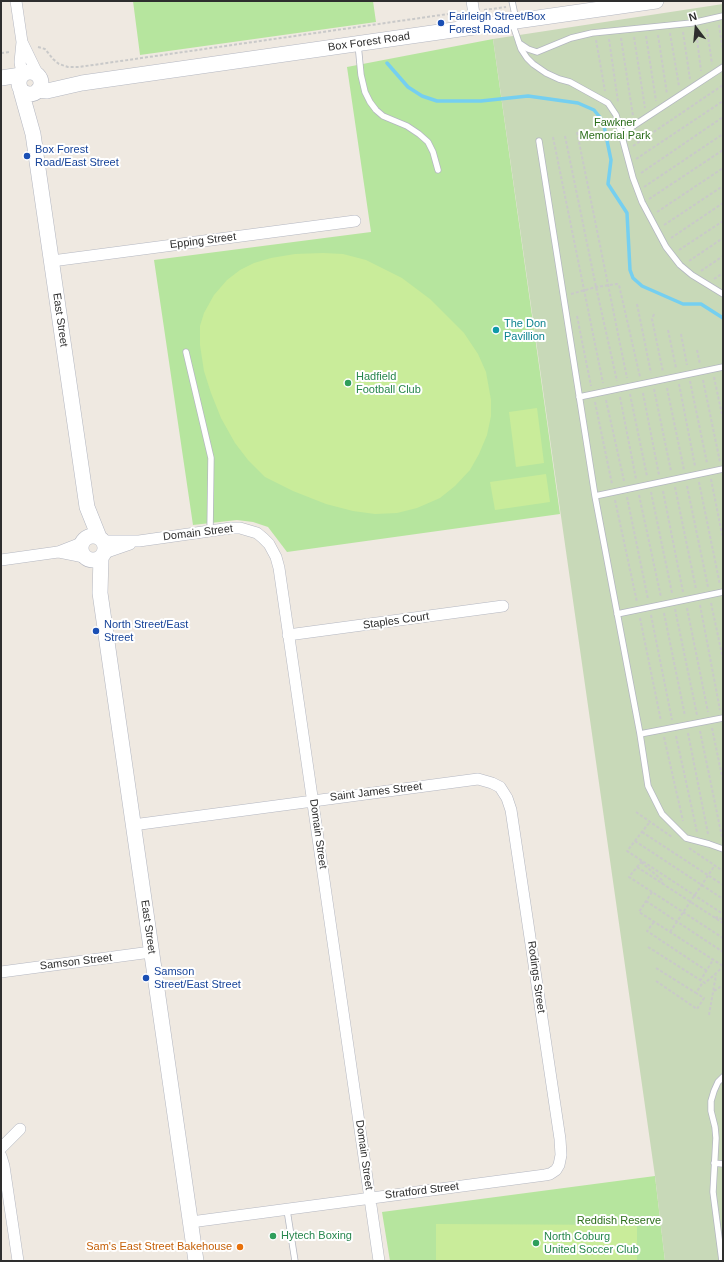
<!DOCTYPE html>
<html>
<head>
<meta charset="utf-8">
<style>
	body { margin:0 }
	#map { position:relative; width:724px; height:1262px; overflow:hidden; background:#efe9e1; font-family:Helvetica,sans-serif }
	canvas { display:block }
	.frame { position:absolute; inset:0; border:2px solid #2e2e2e; pointer-events:none }
	.north { position:absolute; left:676px; top:8px; width:40px; height:40px; -webkit-text-stroke:3px #fff; paint-order:stroke; rotate:344deg; font-size:11px; font-weight:700; line-height:16px; text-align:center; color:#2e2e2e }
	.north::after { content:''; display:block; margin:auto; width:14px; height:18px; background:#2e2e2e; clip-path:polygon(50% 0,100% 100%,50% 72%,0 100%) }
</style>
</head>
<body>
<div id="map">
<canvas width="724" height="1262"></canvas>
<div class="frame"></div>
<div class="north">N</div>
</div>
<script>
const g = document.querySelector('canvas').getContext('2d');
g.lineJoin = 'round';
function paint(path, color) { g.fillStyle = color; g.fill(path, 'evenodd'); }
const poly = rows => new Path2D(rows.map(r => 'M' + r).join(''));
function trace(path, color, width, dash) { g.strokeStyle = color; g.lineWidth = width; g.lineCap = dash ? 'butt' : 'round'; g.setLineDash(dash || []); g.stroke(path); }
function label(font, color, halo, rows, align = 'center') {
  g.font = font + ' Helvetica,sans-serif'; g.lineWidth = 4; g.setLineDash([]); g.textBaseline = 'middle'; g.strokeStyle = halo; g.fillStyle = color; for (const [text, x, y, turn = 0] of rows) {
    g.save(); g.translate(x, y); g.rotate((+turn || 0) * Math.PI / 180); g.textAlign = isNaN(turn) ? turn : align; if (halo) g.strokeText(text, 0, 0); g.fillText(text, 0, 0); g.restore();
  }
}
paint(poly([
	[133,1,373,1,376,22,140,55],
	[493,39,560,514,287,552,268,527,253,522,237,520,193,525,154,260,371,232,347,67],
	[655,1176,665,1261,390,1261,382,1212]
]), '#b6e59e');
paint(poly([
	[723,4,723,1261,665,1261,655,1176,493,39]
]), '#c8d9b8');
paint(poly([
	[323,253,343,254,366,260,402,278,430,299,464,333,478,354,486,372,491,400,491,416,487,435,479,454,470,470,455,486,440,498,417,508,397,513,375,514,353,511,326,504,293,491,265,477,248,460,235,443,221,418,211,393,204,371,200,345,200,326,204,313,214,295,227,280,240,270,254,263,271,258,295,254],
	[537,408,544,463,516,467,509,412],
	[546,474,550,502,495,510,490,482],
	[436,1224,637,1225,637,1261,436,1261]
]), '#c9ec9a');
trace(poly([
	[387,63,408,87,422,96,437,101,481,101,528,96,578,103,594,110,603,121,611,160,608,184,627,213,630,270,633,278,642,286,683,304,701,304,723,318]
]), '#75cff0', 3.5);
const lane = poly([
	[512,1,516,20],
	[512,22,521,49,527,58,533,64,546,73,559,79,570,82,608,103,616,115,618,122,633,178,642,202,666,247,680,265,692,275,723,294],
	[519,43,528,49,537,52,571,38,592,33,692,23,723,16],
	[358,44,361,75,365,92,370,102,376,110,383,116,407,126,419,134,428,142,433,152,438,170],
	[621,134,723,67],
	[539,141,595,496,640,734,648,786,662,814,686,838,709,844,723,849],
	[186,352,211,458,210,532],
	[579,397,723,367],
	[595,496,723,469],
	[617,614,723,592],
	[640,734,723,718],
	[714,1163,723,1164],
	[287,1210,295,1261],
	[722,1261,713,1192,716,1138,715,1127,711,1111,711,1101,714,1091,718,1082,723,1077]
]);
const street = poly([
	[16,1,22,42,20,62,22,74],
	[472,1,476,27],
	[22,42,37,73],
	[52,261,355,221],
	[103,541,139,541,231,528,240,528,257,533,263,538,269,544,276,557,279,568,379,1261],
	[59,552,84,557],
	[104,553,130,544],
	[1,560,58,552,81,543],
	[288,635,503,606],
	[133,825,478,779,492,783,500,787,507,798,511,810,560,1139,561,1155,559,1165,556,1170,550,1174,545,1175,191,1222],
	[1,972,151,952],
	[1,1148,20,1129],
	[1,1156,4,1166,18,1261]
]);
const secondary = poly([
	'19 83a11 11 0 1 1 22 0a11 11 0 1 1-22 0Z',
	[1,78,21,75],
	[38,90,47,91,82,83,656,1],
	[21,91,33,134,87,507,99,537],
	'81 548a12 12 0 1 1 24 0a12 12 0 1 1-24 0Z',
	[101,557,100,593,196,1261]
]);
trace(lane, '#b4b7c1', 7);
trace(street, '#b4b7c1', 12);
trace(secondary, '#b4b7c1', 16);
trace(poly([
	[484,10,506,7],
	[719,25,723,52],
	[707,29,712,64],
	[696,30,701,71],
	[683,32,690,79],
	[670,33,679,86],
	[658,35,667,94],
	[646,36,656,101],
	[634,37,645,108],
	[621,38,633,116],
	[609,39,618,102],
	[596,40,605,91],
	[38,47,45,49,53,59,59,64,68,67,79,67,455,13,462,13],
	[1,53,10,52],
	[577,132,627,378],
	[565,136,596,287,617,381],
	[553,137,603,383],
	[633,146,723,85],
	[636,159,723,101],
	[641,173,723,117],
	[644,187,723,134],
	[649,199,723,150],
	[657,212,723,168],
	[664,225,723,186],
	[671,238,723,203],
	[679,250,723,221],
	[689,261,723,238],
	[701,271,723,256],
	[714,279,723,273],
	[571,294,596,287,617,284,619,285,640,377],
	[637,304,651,373],
	[654,314,652,319,663,372],
	[577,316,591,386],
	[668,330,676,368],
	[681,334,687,365],
	[697,350,700,364],
	[714,377,723,419],
	[703,380,720,462],
	[690,381,707,463],
	[679,384,695,466],
	[667,388,684,470],
	[654,389,671,471],
	[643,393,659,475],
	[630,394,647,476],
	[620,397,636,479],
	[606,400,624,481],
	[595,402,612,484],
	[711,479,723,539],
	[699,482,720,585],
	[687,486,708,587],
	[675,487,696,589],
	[663,491,683,592],
	[651,492,672,593],
	[639,495,661,597],
	[627,497,648,599],
	[615,500,637,602],
	[711,603,723,659],
	[700,605,720,710],
	[687,608,708,712],
	[675,609,697,715],
	[664,613,685,716],
	[651,615,672,720],
	[640,618,661,721],
	[712,728,723,781],
	[700,731,722,837],
	[688,733,708,834],
	[676,736,697,832],
	[664,737,683,821],
	[636,812,672,837],
	[649,823,627,851,723,914],
	[642,832,723,885],
	[635,841,723,899],
	[689,848,723,871],
	[642,861,629,877,723,938],
	[641,862,663,881,662,884],
	[637,867,723,923],
	[652,892,639,912,723,966],
	[646,901,723,952],
	[715,918,718,917,723,920],
	[654,922,647,931,707,971],
	[670,932,715,865],
	[648,947,705,983,723,967],
	[656,968,696,993],
	[656,981,697,1009,704,998,696,993,703,982],
	[700,981,713,960],
	[714,991,723,985],
	[709,1015,716,975]
]), '#c9c9c9', 2, [3, 2]);
trace(lane, '#fff', 5.5);
trace(street, '#fff', 11);
trace(secondary, '#fff', 15);
for (const [x, y, r, color] of [
	[441,23,4,"#1a4fb4"],
	[27,156,4,"#1a4fb4"],
	[496,330,4,"#0f9aa8"],
	[348,383,4,"#2e9e5b"],
	[96,631,4,"#1a4fb4"],
	[146,978,4,"#1a4fb4"],
	[273,1236,4,"#2e9e5b"],
	[536,1243,4,"#2e9e5b"],
	[240,1247,4,"#e8710a"]
]) { const dot = new Path2D(); dot.arc(x, y, r, 0, 2 * Math.PI); g.fillStyle = color; g.fill(dot); trace(dot, '#fff', 1.5); }
label('11px', '#164399', '#fff', [
	["Fairleigh Street/Box",449,17],
	["Forest Road",449,30],
	["Box Forest",35,150],
	["Road/East Street",35,163],
	["North Street/East",104,625],
	["Street",104,638],
	["Samson",154,972],
	["Street/East Street",154,985]
], 'left');
label('11px', '#2e2e2e', '#fff', [
	["Box Forest Road",369,42,-8],
	["Epping Street",203,241,-7],
	["East Street",60,320,82],
	["Domain Street",198,533,-7],
	["Staples Court",396,621,-8],
	["Saint James Street",376,792,-7],
	["Domain Street",318,834,82],
	["East Street",148,927,82],
	["Samson Street",76,962,-7],
	["Rodings Street",536,977,82],
	["Domain Street",364,1155,82],
	["Stratford Street",422,1191,-7]
]);
label('11px', '#2c6e1b', '#fff', [
	["Fawkner",615,123],
	["Memorial Park",615,136],
	["Reddish Reserve",619,1221]
]);
label('11px', '#0d838f', '#fff', [
	["The Don",504,324],
	["Pavillion",504,337]
], 'left');
label('11px', '#27864d', '#fff', [
	["Hadfield",356,377],
	["Football Club",356,390],
	["Hytech Boxing",281,1236],
	["North Coburg",544,1237],
	["United Soccer Club",544,1250]
], 'left');
label('11px', '#c56008', '#fff', [
	["Sam's East Street Bakehouse",232,1247]
], 'right');
</script>
</body>
</html>
